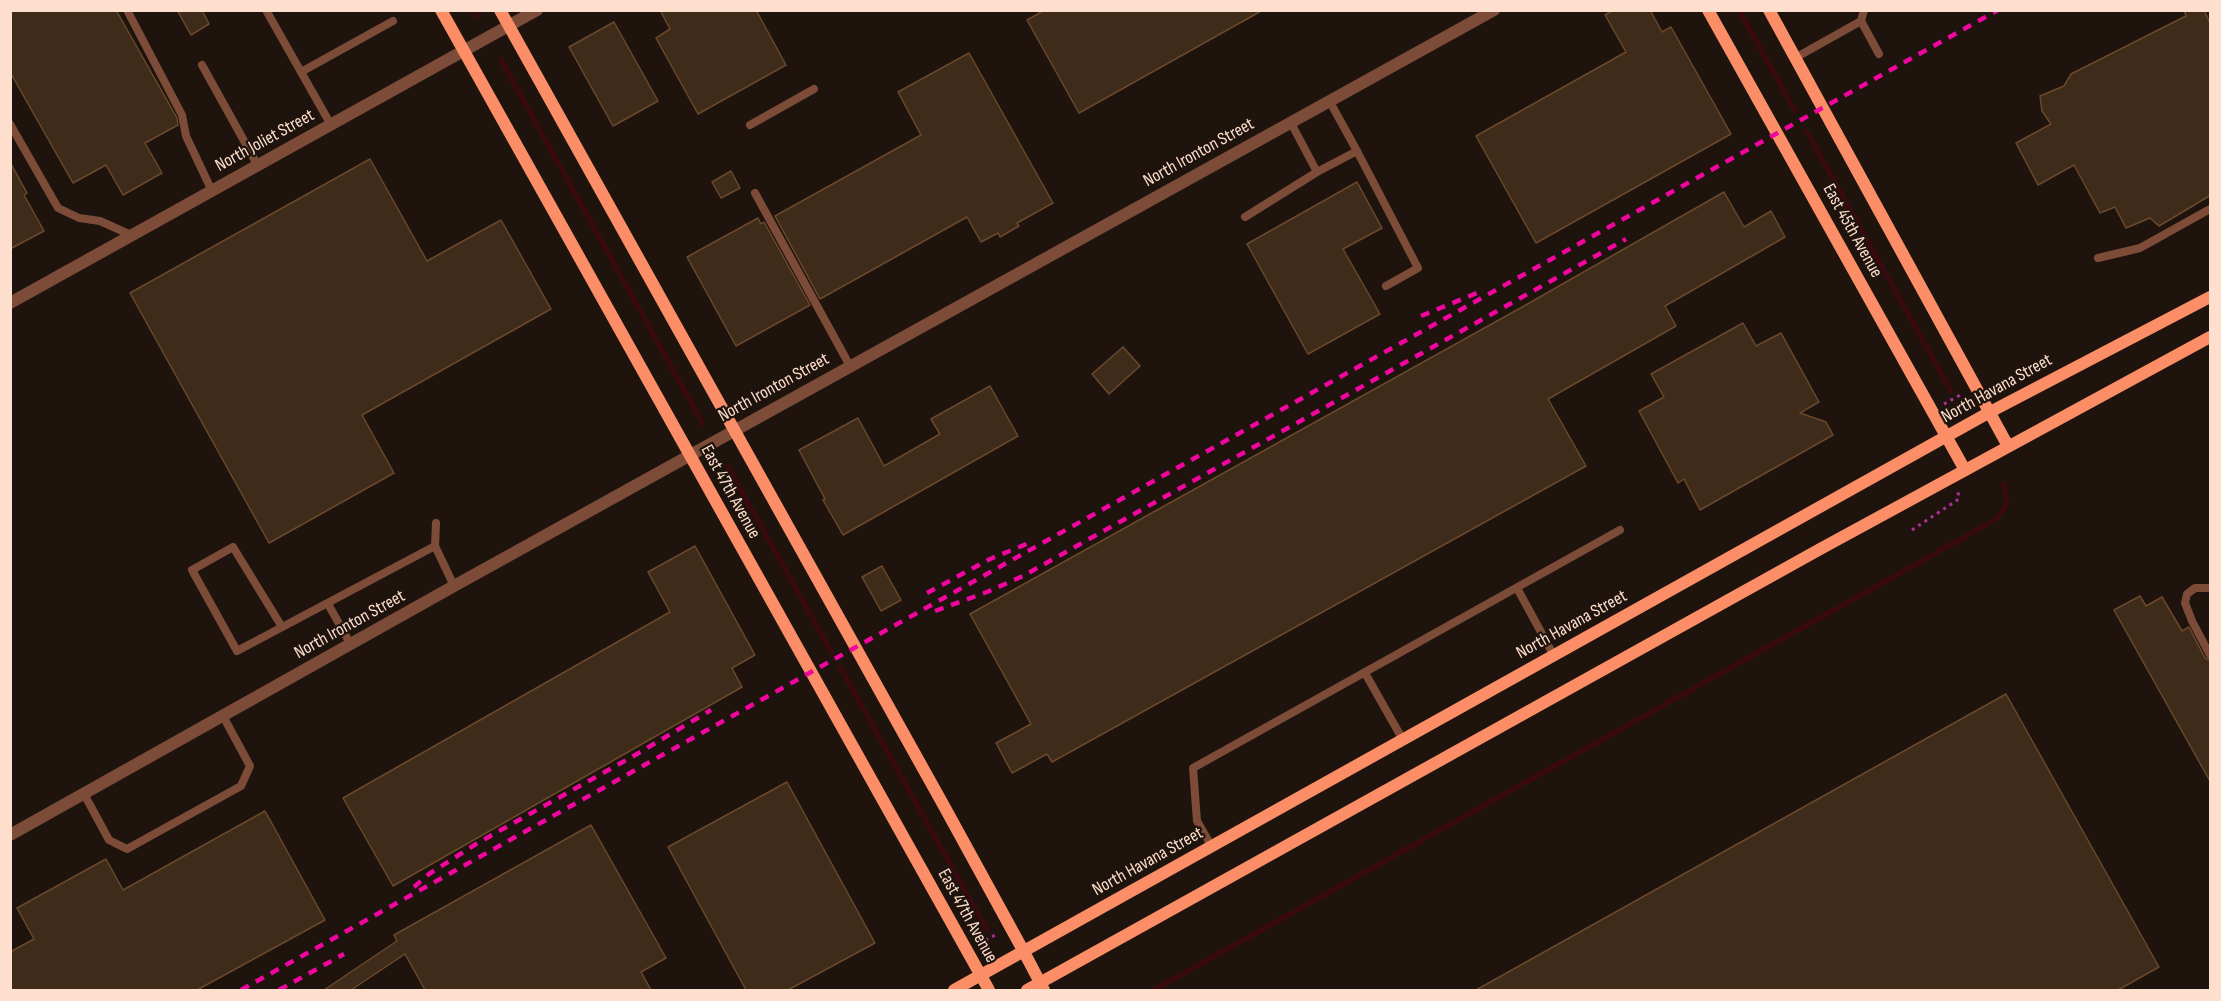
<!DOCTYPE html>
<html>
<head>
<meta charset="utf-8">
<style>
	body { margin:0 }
	#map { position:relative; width:2221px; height:1001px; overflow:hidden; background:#1f140d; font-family:"Sofia Sans Condensed",sans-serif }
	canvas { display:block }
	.frame { position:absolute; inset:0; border:12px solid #fedecc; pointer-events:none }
</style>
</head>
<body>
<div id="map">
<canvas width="2221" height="1001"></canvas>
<div class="frame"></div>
</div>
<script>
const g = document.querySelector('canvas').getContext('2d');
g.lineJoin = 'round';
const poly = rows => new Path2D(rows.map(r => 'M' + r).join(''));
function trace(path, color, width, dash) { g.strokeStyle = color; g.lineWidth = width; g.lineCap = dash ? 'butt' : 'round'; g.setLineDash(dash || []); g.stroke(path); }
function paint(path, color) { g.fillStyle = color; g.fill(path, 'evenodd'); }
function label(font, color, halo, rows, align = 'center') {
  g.font = font + ' "Sofia Sans Condensed",sans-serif'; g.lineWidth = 4.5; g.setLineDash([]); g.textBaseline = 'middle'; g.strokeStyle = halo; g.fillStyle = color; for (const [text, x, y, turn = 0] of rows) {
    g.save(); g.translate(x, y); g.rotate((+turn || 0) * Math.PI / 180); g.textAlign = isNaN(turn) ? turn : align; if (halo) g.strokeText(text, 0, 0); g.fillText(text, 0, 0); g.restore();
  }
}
trace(poly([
	[474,10,477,17],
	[1739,10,1795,111],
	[501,60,703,424],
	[1807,132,1951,391],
	[728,467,832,653],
	[840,667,987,930],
	[1154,990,1986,525,1997,518,2006,506,2007,498,2003,484]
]), '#3b0a10', 5);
const building = poly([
	[10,10,116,10,177,118,178,125,145,143,162,173,123,195,106,165,73,183,10,72,10,10],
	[177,10,202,10,209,24,191,35,177,10],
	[660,10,756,10,786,65,698,114,656,38,670,29,660,10],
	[1045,10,1263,10,1079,113,1027,20,1045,10],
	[1614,10,1650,10,1662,32,1671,27,1731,134,1536,243,1476,136,1626,52,1605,15,1614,10],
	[2184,10,2204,10,2210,23,2211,195,2159,226,2150,218,2126,228,2115,207,2100,213,2074,165,2038,185,2016,143,2051,124,2042,111,2040,96,2064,86,2071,74,2186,16,2184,10],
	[614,22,658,101,613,126,569,47,614,22],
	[969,53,1053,203,1017,223,1019,226,1000,237,998,233,981,242,967,217,820,299,775,216,921,135,898,92,969,53],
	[370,159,427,261,501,220,551,309,362,415,394,473,269,543,130,293,370,159],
	[10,162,27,193,24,195,44,231,10,249,10,162],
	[731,171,740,188,721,198,712,182,731,171],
	[1357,182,1382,228,1343,249,1380,314,1308,354,1247,244,1357,182],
	[1724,192,1744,227,1771,211,1785,237,1665,306,1676,326,1548,399,1586,466,1052,762,1047,754,1012,773,996,743,1031,724,970,614,1524,306,1724,192],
	[758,218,761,224,764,222,810,305,736,346,687,257,758,218],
	[1743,323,1756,346,1781,333,1819,402,1800,413,1826,422,1833,435,1700,510,1684,479,1678,483,1639,411,1664,397,1651,374,1743,323],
	[1123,347,1140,366,1109,394,1092,374,1123,347],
	[990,386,1018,436,843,535,823,500,825,499,799,450,858,418,884,466,940,434,931,419,990,386],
	[695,546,755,655,732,668,742,687,393,886,343,798,670,612,648,572,695,546],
	[882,566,901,600,881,611,862,577,882,566],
	[2140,596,2146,606,2162,597,2182,631,2189,627,2205,658,2211,661,2211,783,2114,610,2140,596],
	[2006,694,2159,967,2118,990,1476,990,2006,694],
	[787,782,875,943,788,990,746,990,668,847,787,782],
	[265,811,325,920,197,990,10,990,10,952,34,939,17,908,106,859,123,890,265,811],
	[591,825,666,958,641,972,651,990,425,990,405,954,351,990,324,990,397,941,394,935,591,825]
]);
paint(building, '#3f2b19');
trace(building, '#6b482c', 1.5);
trace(poly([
	[1944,404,1962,394],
	[1912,530,1959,499,1958,492],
	[979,944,997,934]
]), '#ae3096', 3, [3, 4.5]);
trace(poly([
	[127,10,182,115,186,136,212,191],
	[266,10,301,72],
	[1864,10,1861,21,1879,54],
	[1795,58,1861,21],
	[202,65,258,166],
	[1330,102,1357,151],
	[10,124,58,208,79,218,100,221,131,235],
	[331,125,301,72,393,21],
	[750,125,814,89],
	[1317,172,1357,151,1418,268,1386,286],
	[755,193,850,366],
	[1245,217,1317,172,1291,123],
	[2098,258,2140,248,2210,209],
	[436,523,435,546,454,586],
	[1517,588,1554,656],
	[2210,588,2195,588,2187,594,2185,603,2192,621,2210,655],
	[328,604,351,645],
	[282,627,233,547,192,570,237,651,435,546],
	[1365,673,1403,740],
	[84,794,109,840,127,849,241,786,250,766,223,716],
	[1212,847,1197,821,1193,768,1620,530]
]), '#7d4c39', 8);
trace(poly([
	[10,303,537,10],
	[10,835,454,586,1494,10]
]), '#7d4c39', 12);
trace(poly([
	[441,10,989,990],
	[500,10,944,806,1024,952,1044,990],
	[1708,10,1965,470],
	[1769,10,2008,446],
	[954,990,1990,412,2210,297],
	[1027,990,1822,548,2210,337]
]), '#fb8e66', 12);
trace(poly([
	[1421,316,1477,293],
	[927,593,990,559,1029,543],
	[935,611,987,592,1023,576,1626,239],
	[414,887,429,874,476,844,637,754,711,710],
	[241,990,1998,10],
	[279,990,344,954]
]), '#f0069f', 4.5, [9, 8]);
label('18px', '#fedecc', '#1f140d', [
	["North Joliet Street",265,141,-29],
	["North Ironton Street",1199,153,-29],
	["East 45th Avenue",1852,231,61],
	["North Ironton Street",774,388,-29],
	["North Havana Street",1997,389,-29],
	["East 47th Avenue",730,492,61],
	["North Ironton Street",350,625,-29],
	["North Havana Street",1572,625,-29],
	["North Havana Street",1148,862,-29],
	["East 47th Avenue",967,916,61]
]);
</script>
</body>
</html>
